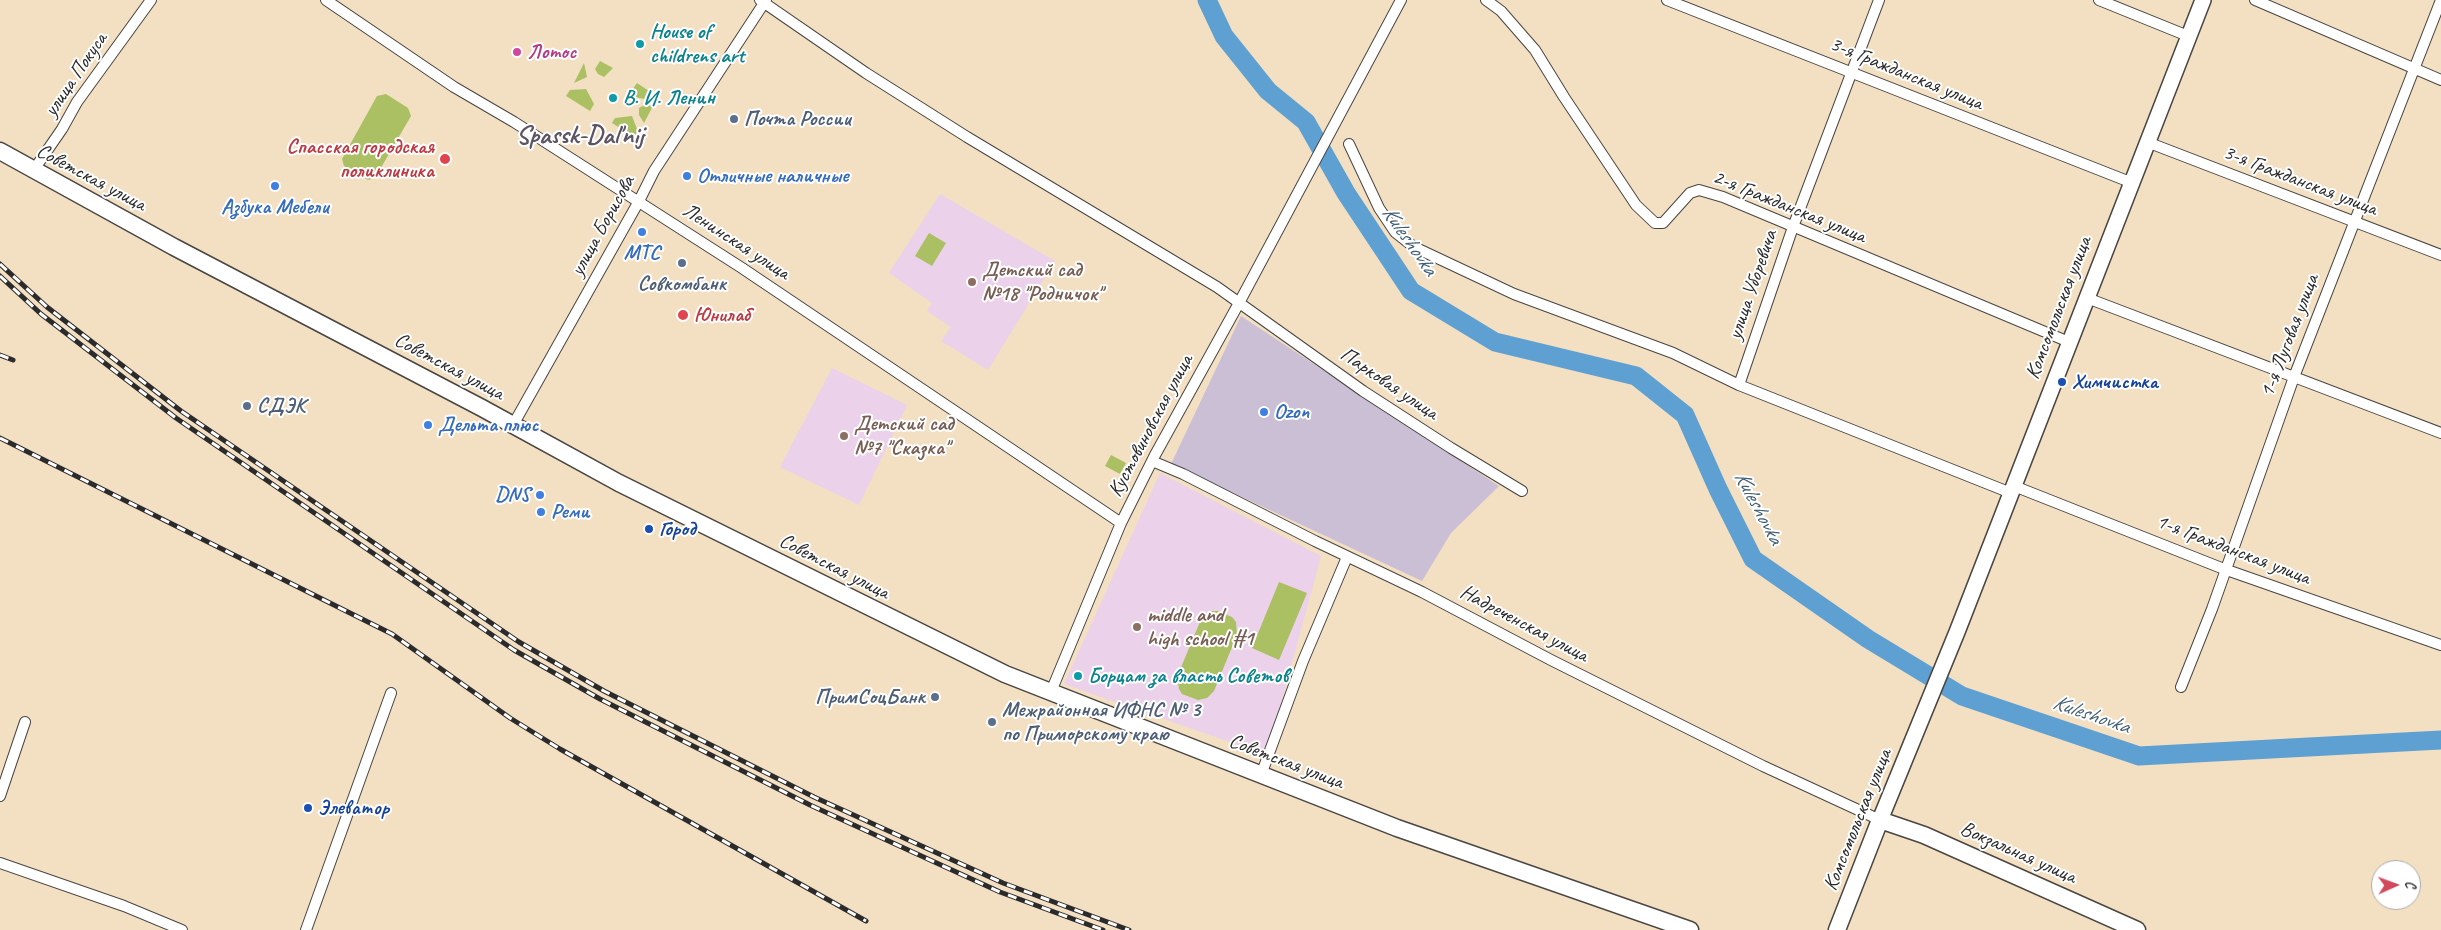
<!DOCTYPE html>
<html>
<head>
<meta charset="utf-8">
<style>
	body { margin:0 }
	#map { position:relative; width:2441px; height:930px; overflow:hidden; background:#f3dfc2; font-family:Caveat,sans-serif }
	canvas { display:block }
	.north { position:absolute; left:2371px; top:860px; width:50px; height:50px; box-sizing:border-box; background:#fff; border:1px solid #aaa; border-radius:50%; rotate:88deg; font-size:14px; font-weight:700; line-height:20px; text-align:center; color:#2b2b2b }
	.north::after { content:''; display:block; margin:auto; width:18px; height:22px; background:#d1495b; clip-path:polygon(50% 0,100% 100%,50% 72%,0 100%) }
</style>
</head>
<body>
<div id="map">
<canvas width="2441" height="930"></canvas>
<div class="north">С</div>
</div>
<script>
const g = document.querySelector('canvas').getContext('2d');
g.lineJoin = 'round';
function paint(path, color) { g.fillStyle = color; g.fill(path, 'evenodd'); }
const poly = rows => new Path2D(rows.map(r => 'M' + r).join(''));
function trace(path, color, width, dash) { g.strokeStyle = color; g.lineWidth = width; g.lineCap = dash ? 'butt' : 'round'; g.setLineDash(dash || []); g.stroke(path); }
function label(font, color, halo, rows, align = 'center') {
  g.font = font + ' Caveat,sans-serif'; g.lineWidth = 4; g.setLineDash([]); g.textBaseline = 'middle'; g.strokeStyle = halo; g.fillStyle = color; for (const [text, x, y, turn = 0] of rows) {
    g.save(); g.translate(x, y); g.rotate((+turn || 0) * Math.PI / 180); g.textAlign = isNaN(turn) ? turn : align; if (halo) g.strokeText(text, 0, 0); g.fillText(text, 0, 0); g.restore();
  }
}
paint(poly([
	[940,194,1055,261,988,370,941,341,951,327,927,311,932,303,889,273],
	[832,368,907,405,859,505,780,467],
	[1160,473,1321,556,1267,755,1064,684]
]), '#ecd1ea');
paint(poly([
	[1241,316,1499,486,1451,533,1422,581,1171,464]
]), '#cbbfd5');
paint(poly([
	[600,61,613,68,604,77,598,74,595,69],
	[584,63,587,77,574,83],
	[637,83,649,91,644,99,635,97,632,90],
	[586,89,594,104,590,111,566,96,570,90],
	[386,94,408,108,411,116,375,178,368,180,344,166,342,159,377,96],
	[648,103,653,106,644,123,639,115,639,108],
	[632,116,639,134,636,138,612,123,615,118],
	[929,233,946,243,932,266,915,256],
	[1111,455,1126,463,1120,474,1105,466],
	[1279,582,1307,593,1279,660,1252,648],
	[1209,611,1218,611,1232,617,1236,622,1237,635,1214,691,1207,698,1198,700,1182,694,1179,689,1177,677,1202,617]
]), '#abbf63');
trace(poly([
	[1207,0,1224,36,1268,91,1306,122,1346,193,1411,291,1495,342,1636,376,1685,415,1718,489,1753,559,1868,639,1962,696,2139,756,2441,740]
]), '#5ea0d2', 19);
const minor = poly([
	[326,0,454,87,514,122,742,268,1121,523],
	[760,0,866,73,967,137,1217,287,1363,391,1451,448,1522,491],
	[1486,0,1501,11,1535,50,1564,97,1636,205,1655,223,1663,223,1690,193,1699,190,1723,197,2069,342],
	[1667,0,2130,182],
	[2099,0,2188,36],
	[2255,0,2441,80],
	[2147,142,2441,255],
	[1349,144,1379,208,1395,232,1414,247,1514,294,1673,353,1739,385,2011,493],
	[33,171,62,129,77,102,151,0],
	[2087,298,2441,433],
	[1739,385,1793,227,1879,0],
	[513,425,639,201,654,171,766,0],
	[1152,461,1183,474,1315,541,1422,592,1551,660,1763,766,1880,820],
	[2014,486,2224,569,2441,645],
	[2181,687,2212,609,2294,377,2441,0],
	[1050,694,1121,523,1155,455,1239,303,1401,0],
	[1261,775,1303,661,1347,557],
	[0,796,25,722],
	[0,863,124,906,182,930],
	[306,930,391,693]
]);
const secondary = poly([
	[1880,820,1957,632,2203,0]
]);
const primary = poly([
	[0,151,174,247,482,408,619,483,1005,674,1397,828,1690,930],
	[1837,930,1880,820,1924,835,2137,930]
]);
trace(minor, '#494642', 12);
trace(secondary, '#494642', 18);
trace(primary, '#494642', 19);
trace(minor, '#fff', 10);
trace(secondary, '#fff', 15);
trace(primary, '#fff', 16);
const rail = poly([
	[0,264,47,307,181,411,519,642,604,691,814,797,1003,883,1129,930],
	[0,276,41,314,176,418,514,650,600,699,810,805,1000,892,1103,930],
	[0,355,13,360],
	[0,438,392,634,510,718,560,749,866,921]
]);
trace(rail, '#2b2b2b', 5);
trace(rail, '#fff', 3, [9]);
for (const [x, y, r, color] of [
	[640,44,5,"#0f9aa8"],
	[517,52,5,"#d1479c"],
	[613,98,5,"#0f9aa8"],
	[734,119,5,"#5c6f8a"],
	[445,159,6,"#e0444e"],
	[687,176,5,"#3f7fe0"],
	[275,186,5,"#3f7fe0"],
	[642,232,5,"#3f7fe0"],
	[682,263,5,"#5c6f8a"],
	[972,282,5,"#8d6e63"],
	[683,315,6,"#e0444e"],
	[2062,382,5,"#1a4fb4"],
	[247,406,5,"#5c6f8a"],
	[1264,412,5,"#3f7fe0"],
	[428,425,5,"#3f7fe0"],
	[844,436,5,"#8d6e63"],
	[540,495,5,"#3f7fe0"],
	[541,512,5,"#3f7fe0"],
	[649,529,5,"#1a4fb4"],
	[1137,627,5,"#8d6e63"],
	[1078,676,5,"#0f9aa8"],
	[935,697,5,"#5c6f8a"],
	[992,722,5,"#5c6f8a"],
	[308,808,5,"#1a4fb4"]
]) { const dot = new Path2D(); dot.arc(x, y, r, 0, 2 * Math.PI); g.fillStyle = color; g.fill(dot); trace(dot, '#fff', 2); }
label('bold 21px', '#0d838f', '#fff', [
	["House of",650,32],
	["childrens art",650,56],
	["В. И. Ленин",623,98],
	["Борцам за власть Советов",1088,676]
], 'left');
label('bold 21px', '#b23c85', '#fff', [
	["Лотос",527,52]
], 'left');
label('21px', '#2b2b2b', '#fff', [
	["3-я Гражданская улица",1906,74,22],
	["улица Покуса",76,75,-56],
	["Советская улица",91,178,28],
	["3-я Гражданская улица",2300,181,21],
	["2-я Гражданская улица",1789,207,22],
	["улица Борисова",603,226,-61],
	["Ленинская улица",736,242,33],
	["улица Уборевича",1753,285,-71],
	["Комсомольская улица",2059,308,-69],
	["1-я Луговая улица",2290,336,-69],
	["Советская улица",449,367,28],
	["Парковая улица",1389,384,34],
	["Кустовиновская улица",1151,426,-62],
	["1-я Гражданская улица",2233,550,21],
	["Советская улица",834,567,27],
	["Надреченская улица",1524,624,28],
	["Советская улица",1286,762,21],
	["Комсомольская улица",1858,820,-68],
	["Вокзальная улица",2018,853,24]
]);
label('bold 21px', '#4e5e75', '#fff', [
	["Почта России",744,119],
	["Совкомбанк",682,284,"center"],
	["СДЭК",257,406],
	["ПримСоцБанк",925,697,"right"],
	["Межрайонная ИФНС № 3",1002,710],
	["по Приморскому краю",1002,734]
], 'left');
label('bold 21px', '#be3a42', '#fff', [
	["Спасская городская",434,147],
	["поликлиника",434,171],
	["Юнилаб",694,315,"left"]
], 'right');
label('bold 21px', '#366cbe', '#fff', [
	["Отличные наличные",697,176],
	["Азбука Мебели",275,207,"center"],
	["МТС",642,253,"center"],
	["Ozon",1274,412],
	["Дельта плюс",438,425],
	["DNS",530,495,"right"],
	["Реми",551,512]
], 'left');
label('bold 21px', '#785e54', '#fff', [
	["Детский сад",982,270],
	["№18 \"Родничок\"",982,294],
	["Детский сад",854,424],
	["№7 \"Сказка\"",854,448],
	["middle and",1147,615],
	["high school #1",1147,639]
], 'left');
label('bold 21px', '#164399', '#fff', [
	["Химчистка",2072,382],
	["Город",659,529],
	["Элеватор",318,808]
], 'left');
label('italic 22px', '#426076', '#fff', [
	["Kuleshovka",1409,241,55],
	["Kuleshovka",1758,508,62],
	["Kuleshovka",2091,715,19]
]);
label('bold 26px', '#5c5462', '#fff', [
	["Spassk-Dal'nij",580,136]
]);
</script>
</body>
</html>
